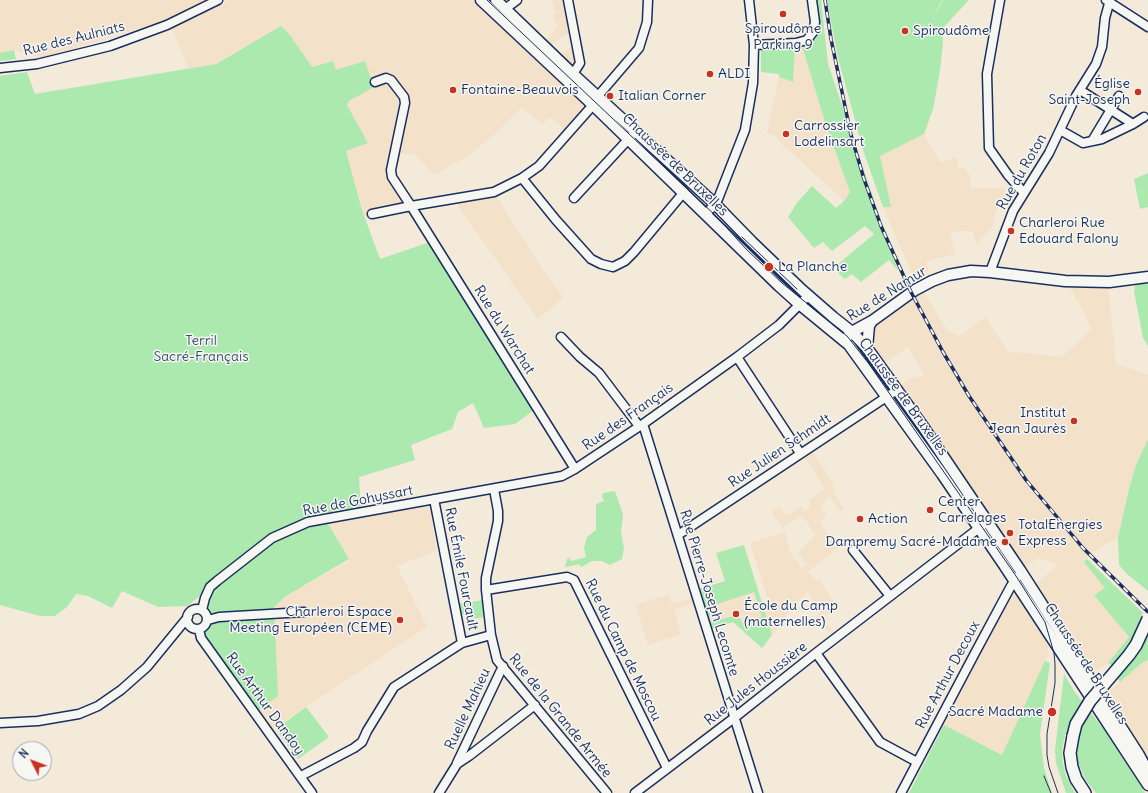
<!DOCTYPE html>
<html>
<head>
<meta charset="utf-8">
<style>
	body { margin:0 }
	#map { position:relative; width:1148px; height:793px; overflow:hidden; background:#f4eada; font-family:Delius,sans-serif }
	canvas { display:block }
	.north { position:absolute; left:12px; top:741px; width:40px; height:40px; box-sizing:border-box; background:#f6f6f2; border:1px solid #9ea6b7; border-radius:50%; rotate:312deg; font-size:11px; font-weight:700; line-height:16px; text-align:center; color:#1b2f5e }
	.north::after { content:''; display:block; margin:auto; width:14px; height:18px; background:#c8321e; clip-path:polygon(50% 0,100% 100%,50% 72%,0 100%) }
</style>
</head>
<body>
<div id="map">
<canvas width="1148" height="793"></canvas>
<div class="north">N</div>
</div>
<script>
const g = document.querySelector('canvas').getContext('2d');
g.lineJoin = 'round';
function paint(path, color) { g.fillStyle = color; g.fill(path, 'evenodd'); }
const poly = rows => new Path2D(rows.map(r => 'M' + r).join(''));
function trace(path, color, width, dash) { g.strokeStyle = color; g.lineWidth = width; g.lineCap = dash ? 'butt' : 'round'; g.setLineDash(dash || []); g.stroke(path); }
function label(font, color, halo, rows, align = 'center') {
  g.font = font + ' Delius,sans-serif'; g.lineWidth = 3; g.setLineDash([]); g.textBaseline = 'middle'; g.strokeStyle = halo; g.fillStyle = color; for (const [text, x, y, turn = 0] of rows) {
    g.save(); g.translate(x, y); g.rotate((+turn || 0) * Math.PI / 180); g.textAlign = isNaN(turn) ? turn : align; if (halo) g.strokeText(text, 0, 0); g.fillText(text, 0, 0); g.restore();
  }
}
paint(poly([
	[0,0,225,0,214,6,42,58,14,50,0,53],
	[228,0,475,0,492,17,593,105,563,131,562,127,552,119,549,118,542,125,522,107,494,135,469,155,434,175,415,154,395,154,391,170,411,206,364,216,346,151,368,143,347,105,349,101,373,87,336,71,332,61,312,67,243,47,216,64,188,68,172,28,223,4],
	[551,0,568,0,574,31,557,40,545,53,538,47,558,27,552,15,556,13],
	[804,41,803,49,850,192,844,201,782,144,774,135,767,133,779,77,793,82,796,43],
	[577,45,580,63,568,82,553,62,566,50],
	[924,134,941,163,956,157,959,168,962,166,970,175,971,188,995,188,999,187,1003,188,1006,193,1014,191,1015,196,1009,203,998,206,993,220,994,225,976,245,973,232,960,231,950,233,955,254,926,261,929,272,914,278,883,207,890,207,880,156],
	[494,192,541,267,563,298,538,319,453,199],
	[1072,281,1108,284,1116,364,1148,375,1148,439,1136,465,1129,489,1118,538,1097,549,1084,562,1105,588,1094,595,1129,637,1106,665,1091,673,1035,584,1058,565,1038,558,1024,568,899,387,908,380,924,375,909,348,917,341,884,363,873,349,868,333,881,315,924,293,949,332,960,336,985,317,1008,351,1062,357,1092,329,1071,289],
	[813,453,833,483,834,492,844,509,839,511,829,496,820,507,827,515,819,522,839,547,808,572,817,581,819,579,837,607,825,616,828,625,835,634,832,636,816,616,820,613,817,608,818,607,807,592,802,597,786,616,786,617,762,648,733,622,711,629,702,598,755,581,764,609,770,606,750,543,785,532,790,552,801,568,806,564,798,552,801,550,815,536,807,522,802,516,782,528,771,512,780,507,786,516,801,506,804,511,810,508,809,500,824,490,824,487,805,458],
	[429,500,436,551,397,566,427,627,269,731,255,713,276,640,274,607,286,596,349,561,321,516],
	[1016,593,1046,639,1049,654,1002,756,944,725,1012,594],
	[669,594,672,604,691,598,693,603,674,610,681,634,648,645,635,605],
	[1148,660,1148,762,1104,696,1143,662]
]), '#f3e1c9');
paint(poly([
	[813,0,821,0,828,64,898,271,889,260,861,282,852,274,845,279,838,273,837,265,874,234,865,226,832,251,823,242,814,248,788,217,797,203,812,186,836,208,844,201,850,192,826,125,803,49,815,22],
	[827,0,942,0,931,23,943,0,969,0,942,29,943,43,940,71,933,109,924,134,880,156,891,207,883,207,864,153,838,58],
	[281,26,289,34,312,67,333,61,336,70,365,61,374,87,349,101,347,105,368,143,346,151,362,210,380,259,433,241,537,408,515,424,484,428,473,403,458,412,452,429,411,445,415,460,359,477,361,509,325,519,349,559,286,596,274,607,278,696,255,713,202,634,209,619,201,604,229,568,209,581,200,596,187,606,158,607,122,591,112,608,88,596,76,594,67,607,55,616,40,616,0,605,0,76,27,72,35,94,216,64],
	[795,47,793,82,779,77,779,74,761,72,761,48],
	[14,50,16,59,0,61,0,53],
	[1148,173,1148,207,1140,209,1134,179],
	[1137,278,1148,279,1148,346,1143,338,1134,291],
	[1148,439,1148,591,1127,574,1119,565,1118,538,1129,489,1136,465],
	[615,491,623,514,621,532,624,549,622,559,610,565,602,561,592,561,581,567,579,564,567,567,565,566,568,557,571,561,586,557,584,548,587,537,596,530,596,504,604,501,602,496,603,493],
	[744,545,772,635,762,648,733,622,711,629,710,623,736,615,740,618,742,623,762,617,754,592,708,607,711,618,708,618,699,589,725,581,716,553],
	[1087,559,1143,613,1133,638,1124,652,1112,666,1108,663,1129,637,1094,595,1105,588,1084,562],
	[483,600,484,617,466,620,466,614,460,614,457,604],
	[1148,631,1148,660,1143,662,1120,682,1117,677,1133,658],
	[1045,661,1050,663,1040,734,1044,768,1052,793,909,793,944,725,1002,755],
	[1064,674,1074,691,1105,731,1145,793,1096,793,1085,779,1079,764,1076,755,1079,739,1065,734,1062,751,1063,764,1066,776,1075,793,1066,793,1056,763,1055,750],
	[306,707,329,737,298,759,276,729]
]), '#abe9af');
const minor = poly([
	[568,0,580,63,570,79],
	[1000,0,987,74,989,148,1008,175,1024,193],
	[1106,0,1148,27],
	[505,9,517,0],
	[754,45,796,43,807,40,813,32,815,22,812,0],
	[0,68,37,64,110,46,167,25,218,0],
	[1133,124,1144,117],
	[1060,130,1083,143,1102,139,1133,124,1080,90],
	[1092,141,1119,96],
	[522,178,556,220,591,259,601,264,613,267,625,261,634,252,684,192],
	[574,198,636,131],
	[372,214,411,206,392,177,391,170,405,103,404,97,391,80,386,78,375,82],
	[706,214,715,204,718,199,745,130,753,83,754,45,749,0],
	[990,272,1013,211,1049,153,1076,96,1096,64,1102,47,1105,18,1110,0],
	[561,337,580,357,599,373,639,426],
	[737,357,800,453],
	[643,424,758,793],
	[575,469,411,206,494,192,522,178,539,166,593,105,598,96,639,48,647,22,648,0],
	[494,489,498,511,498,521,486,578,486,590,491,635,497,660,607,793],
	[434,499,462,643],
	[678,535,897,390],
	[853,550,890,596],
	[486,590,567,577,574,580,667,768],
	'187 619a10 10 0 1 1 20 0a10 10 0 1 1-20 0Z',
	[202,610,205,598,210,587,217,581,272,538,308,522,562,476,575,469,643,424,737,357,779,325,809,295],
	[208,620,219,617,304,612],
	[199,629,201,638,312,793],
	[816,653,880,742,917,762],
	[0,723,38,721,79,714,98,706,121,690,147,667,188,617],
	[457,763,503,666],
	[301,776,354,748,362,742,367,731,394,687,462,643,491,635],
	[439,793,457,764,469,756,535,705],
	[635,793,734,718,816,653,983,525],
	[901,793,975,653,1011,586,1017,577]
]);
const major = poly([
	[481,0,593,105,779,286,799,304,849,345,942,474,1004,565,1148,785],
	[496,0,573,74,715,204,752,242,802,290,833,317,852,332,867,348,922,425,1020,570,1139,755,1148,772],
	[848,336,850,333,872,321,915,290,932,281,948,275,971,271,990,272,1065,281,1109,282,1148,277],
	[867,348,869,326,872,321]
]);
const highway = poly([
	[1073,736,1070,753,1072,767,1076,779,1085,793]
]);
trace(minor, '#1b2f5e', 11);
trace(major, '#1b2f5e', 13);
trace(highway, '#1b2f5e', 14);
trace(minor, '#f6f6f2', 8);
trace(major, '#f6f6f2', 10);
trace(highway, '#f6f6f2', 11);
trace(poly([
	[487,0,717,217,746,249,782,283,847,336,869,364,1016,576,1045,622,1054,653,1055,664,1055,683,1047,734,1047,755,1049,767,1058,793],
	[742,237,797,289],
	[1044,776,1051,793]
]), '#1b2f5e', 1);
const rail = poly([
	[825,0,831,39,851,135,864,179,881,226,911,292,943,352,969,396,1026,480,1083,548,1148,612]
]);
trace(rail, '#1b2f5e', 3.5);
trace(rail, '#f6f6f2', 2, [6]);
const highwayBridge = poly([
	[1073,736,1076,724,1090,701,1129,655,1136,645,1148,619]
]);
trace(highwayBridge, '#1b2f5e', 14, []);
trace(highwayBridge, '#f6f6f2', 11);
for (const [x, y, r, color] of [
	[783,14,4,"#c8321e"],
	[905,31,4,"#c8321e"],
	[710,74,4,"#c8321e"],
	[453,90,4,"#c8321e"],
	[1138,92,4,"#c8321e"],
	[610,96,4,"#c8321e"],
	[786,134,4,"#c8321e"],
	[1011,231,4,"#c8321e"],
	[769,267,5,"#c8321e"],
	[1074,421,4,"#c8321e"],
	[930,510,4,"#c8321e"],
	[860,519,4,"#c8321e"],
	[1010,533,4,"#c8321e"],
	[1005,542,4,"#c8321e"],
	[736,614,4,"#c8321e"],
	[400,620,4,"#c8321e"],
	[1052,712,5,"#c8321e"]
]) { const dot = new Path2D(); dot.arc(x, y, r, 0, 2 * Math.PI); g.fillStyle = color; g.fill(dot); trace(dot, '#f6f6f2', 1.5); }
label('14px', '#1b2f5e', '#f6f6f2', [
	["Spiroudôme",783,29,"center"],
	["Parking 9",783,45,"center"],
	["Spiroudôme",913,31],
	["ALDI",718,74],
	["Église",1130,84,"right"],
	["Saint-Joseph",1130,100,"right"],
	["Fontaine-Beauvois",461,90],
	["Italian Corner",618,96],
	["Carrossier",794,126],
	["Lodelinsart",794,142],
	["Charleroi Rue",1019,223],
	["Edouard Falony",1019,239],
	["La Planche",778,267],
	["Institut",1066,413,"right"],
	["Jean Jaurès",1066,429,"right"],
	["Center",938,502],
	["Carrelages",938,518],
	["Action",868,519],
	["TotalEnergies",1018,525],
	["Express",1018,541],
	["Dampremy Sacré-Madame",997,542,"right"],
	["École du Camp",744,606],
	["(maternelles)",744,622],
	["Charleroi Espace",392,612,"right"],
	["Meeting Européen (CEME)",392,628,"right"],
	["Sacré Madame",1043,712,"right"]
], 'left');
label('14px', '#1b2f5e', '#f6f6f2', [
	["Rue des Aulniats",74,39,-14],
	["Chaussée de Bruxelles",675,165,44],
	["Rue du Roton",1022,172,-60],
	["Rue de Namur",887,294,-32],
	["Rue du Warchat",504,330,58],
	["Chaussée de Bruxelles",903,397,54],
	["Rue des Français",628,417,-35],
	["Rue Julien Schmidt",780,451,-34],
	["Rue de Gohyssart",358,501,-11],
	["Rue Émile Fourcault",461,569,79],
	["Rue Pierre-Joseph Lecomte",709,593,73],
	["Rue du Camp de Moscou",623,650,64],
	["Chaussée de Bruxelles",1086,664,57],
	["Rue Arthur Decoux",948,675,-62],
	["Rue Jules Houssière",756,684,-38],
	["Rue Arthur Dandoy",265,704,54],
	["Ruelle Mahieu",468,709,-65],
	["Rue de la Grande Armée",560,716,51]
]);
label('14px', '#38546e', '#f6f6f2', [
	["Terril",201,341],
	["Sacré-Français",201,357]
]);
</script>
</body>
</html>
